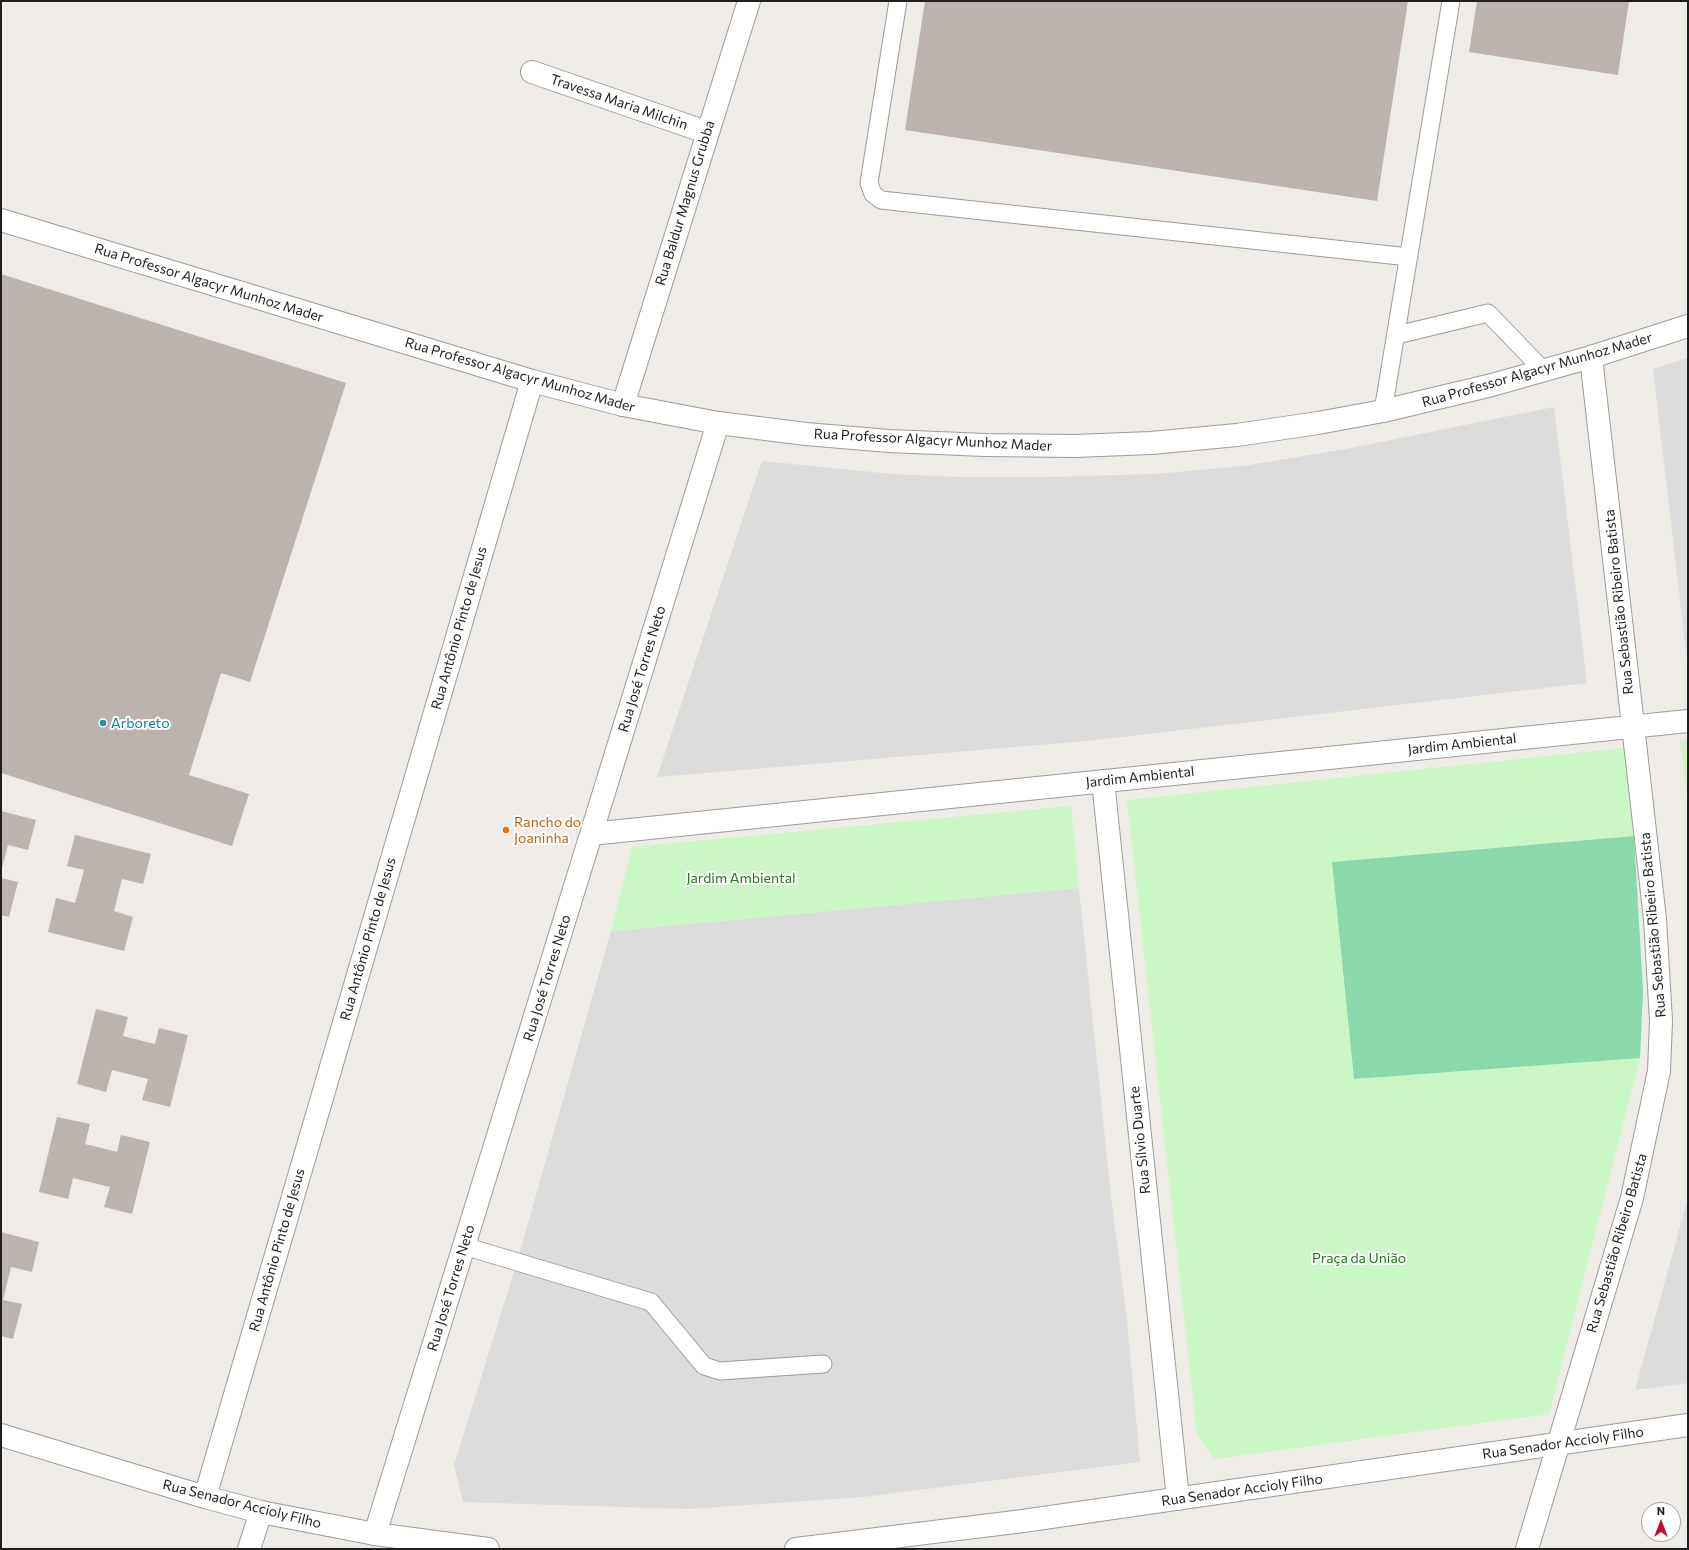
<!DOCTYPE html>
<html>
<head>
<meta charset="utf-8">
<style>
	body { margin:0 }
	#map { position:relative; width:1689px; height:1550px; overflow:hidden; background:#efebe6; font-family:Commissioner,sans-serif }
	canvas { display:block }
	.frame { position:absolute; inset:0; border:2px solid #1f1f1f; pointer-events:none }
	.north { position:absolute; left:1641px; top:1502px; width:40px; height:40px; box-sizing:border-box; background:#fff; border:1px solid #a5a5a5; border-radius:50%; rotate:0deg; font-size:11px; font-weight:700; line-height:16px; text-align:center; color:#1f1f1f }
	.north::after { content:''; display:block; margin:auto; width:14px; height:18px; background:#c10d2d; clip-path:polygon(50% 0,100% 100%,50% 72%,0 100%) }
</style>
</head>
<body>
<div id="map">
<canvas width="1689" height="1550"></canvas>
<div class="frame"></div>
<div class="north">N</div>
</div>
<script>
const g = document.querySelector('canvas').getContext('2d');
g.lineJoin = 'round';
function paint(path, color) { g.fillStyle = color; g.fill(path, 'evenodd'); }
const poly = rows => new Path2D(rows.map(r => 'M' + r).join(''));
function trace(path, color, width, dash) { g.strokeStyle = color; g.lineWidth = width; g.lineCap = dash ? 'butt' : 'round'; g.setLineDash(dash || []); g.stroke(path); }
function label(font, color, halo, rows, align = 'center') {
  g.font = font + ' Commissioner,sans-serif'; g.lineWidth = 4; g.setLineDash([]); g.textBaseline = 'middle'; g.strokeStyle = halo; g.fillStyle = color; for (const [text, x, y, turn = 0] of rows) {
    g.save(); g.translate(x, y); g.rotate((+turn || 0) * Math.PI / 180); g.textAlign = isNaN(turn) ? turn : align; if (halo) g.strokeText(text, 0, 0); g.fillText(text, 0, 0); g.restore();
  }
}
paint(poly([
	[1688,358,1688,668,1653,369],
	[1554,407,1587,683,1087,741,657,777,762,461,892,474,962,477,1051,477,1155,474,1243,466,1351,448],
	[1079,888,1111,1197,1127,1320,1140,1462,863,1497,688,1509,463,1502,454,1465,517,1262,611,931],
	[1688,1198,1688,1383,1635,1390]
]), '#dddcdc');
paint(poly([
	[1688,740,1688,803,1680,741],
	[1624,748,1634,836,1332,862,1354,1079,1640,1058,1549,1414,1214,1459,1197,1435,1127,800],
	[1071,806,1079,888,611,931,632,847]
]), '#cbf6c6');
paint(poly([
	[1634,836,1643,991,1640,1058,1354,1079,1332,862]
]), '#89d9ac');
paint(poly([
	[925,1,1408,1,1377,201,905,130],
	[1477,1,1629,1,1618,75,1469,52],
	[1,274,346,383,250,682,221,673,189,775,249,794,232,846,1,773],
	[1,811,36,820,28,850,8,845,2,868],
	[75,835,151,854,143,884,122,879,114,911,133,917,124,951,48,932,56,898,75,903,84,870,67,866],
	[1,878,18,882,9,917,1,915],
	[96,1009,128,1017,123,1036,155,1044,159,1028,188,1035,170,1107,142,1100,148,1079,112,1070,106,1092,77,1084],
	[57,1117,90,1124,85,1144,117,1152,121,1135,150,1142,132,1214,104,1207,110,1187,73,1178,68,1199,39,1192],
	[1,1232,39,1242,32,1272,11,1267,3,1300,22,1304,13,1339,1,1336]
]), '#bcb3af');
const service = poly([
	[898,1,869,183,873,194,881,200,1409,257],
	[1397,335,1488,313,1544,371],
	[1383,411,1451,1],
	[464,1246,651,1302,704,1366,720,1371,823,1364]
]);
const minor = poly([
	[532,72,706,132],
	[623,405,749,1],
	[1103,781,1178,1499],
	[591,834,1688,721],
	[205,1497,532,381],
	[375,1534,718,423],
	[249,1549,261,1512],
	[1527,1549,1632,1198,1659,1071,1661,1021,1655,919,1591,357]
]);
const tertiary = poly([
	[1,220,532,381,623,405,718,423,806,434,889,441,985,445,1075,446,1151,443,1237,435,1318,423,1383,411,1492,385,1591,357,1688,326],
	[1,1435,205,1497,261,1512,375,1534,488,1549],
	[796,1549,1023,1521,1688,1425]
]);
trace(service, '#9c9c9c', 19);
trace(minor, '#9c9c9c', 24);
trace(tertiary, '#9c9c9c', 24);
trace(service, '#fff', 17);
trace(minor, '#fff', 22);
trace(tertiary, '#fff', 22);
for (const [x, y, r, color] of [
	[103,723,4,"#0f9aa8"],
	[506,830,4,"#e8710a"]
]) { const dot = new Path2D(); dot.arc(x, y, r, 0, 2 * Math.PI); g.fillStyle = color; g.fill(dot); trace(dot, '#fff', 1.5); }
label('14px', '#1f1f1f', '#fff', [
	["Travessa Maria Milchin",619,102,19],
	["Rua Baldur Magnus Grubba",685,203,-73],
	["Rua Professor Algacyr Munhoz Mader",209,283,17],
	["Rua Professor Algacyr Munhoz Mader",1537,370,-16],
	["Rua Professor Algacyr Munhoz Mader",520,375,16],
	["Rua Professor Algacyr Munhoz Mader",933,440,3],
	["Rua Sebastião Ribeiro Batista",1619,602,-96],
	["Rua Antônio Pinto de Jesus",459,628,-74],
	["Rua José Torres Neto",642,669,-73],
	["Jardim Ambiental",1462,744,-6],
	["Jardim Ambiental",1140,777,-6],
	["Rua Sebastião Ribeiro Batista",1653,925,-95],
	["Rua Antônio Pinto de Jesus",368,939,-74],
	["Rua José Torres Neto",547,978,-73],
	["Rua Sílvio Duarte",1140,1140,-96],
	["Rua Sebastião Ribeiro Batista",1617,1243,-74],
	["Rua Antônio Pinto de Jesus",277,1250,-74],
	["Rua José Torres Neto",451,1288,-73],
	["Rua Senador Accioly Filho",1563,1443,-8],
	["Rua Senador Accioly Filho",1242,1490,-8],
	["Rua Senador Accioly Filho",242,1504,14]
]);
label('14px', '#0d838f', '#fff', [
	["Arboreto",111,723]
], 'left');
label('14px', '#c56008', '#fff', [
	["Rancho do",514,822],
	["Joaninha",514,838]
], 'left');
label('14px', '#1c7813', '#fff', [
	["Jardim Ambiental",741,878],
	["Praça da União",1359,1258]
]);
</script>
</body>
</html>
